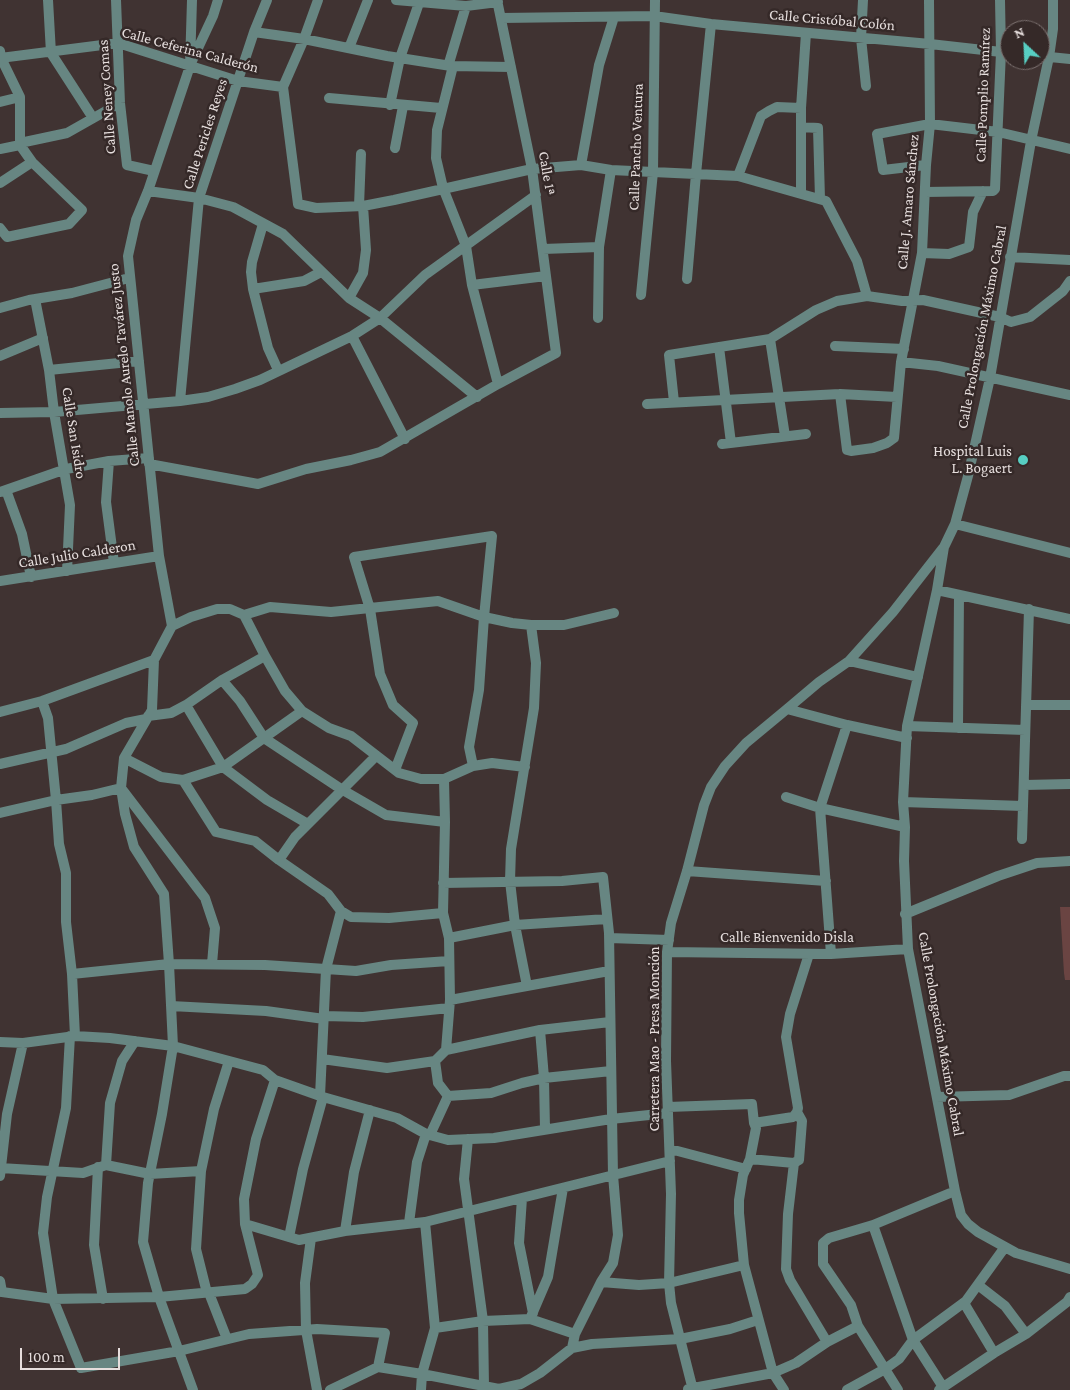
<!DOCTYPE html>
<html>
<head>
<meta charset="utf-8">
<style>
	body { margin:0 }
	#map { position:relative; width:1070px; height:1390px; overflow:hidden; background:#403332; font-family:"Crimson Pro",serif }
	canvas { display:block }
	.north { position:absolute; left:1000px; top:20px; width:50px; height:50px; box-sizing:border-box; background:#352928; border:1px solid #7c7170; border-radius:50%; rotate:335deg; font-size:14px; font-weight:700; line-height:20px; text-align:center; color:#e6dedd }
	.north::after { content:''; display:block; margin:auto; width:18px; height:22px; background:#57cec2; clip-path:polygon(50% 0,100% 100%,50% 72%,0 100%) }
	.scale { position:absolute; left:20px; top:1348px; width:100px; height:22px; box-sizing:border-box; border:2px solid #e6dedd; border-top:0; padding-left:6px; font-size:15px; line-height:18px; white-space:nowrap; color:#e6dedd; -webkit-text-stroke:4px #352928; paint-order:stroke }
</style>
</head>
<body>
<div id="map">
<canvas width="1070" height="1390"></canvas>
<div class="north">N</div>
<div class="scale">100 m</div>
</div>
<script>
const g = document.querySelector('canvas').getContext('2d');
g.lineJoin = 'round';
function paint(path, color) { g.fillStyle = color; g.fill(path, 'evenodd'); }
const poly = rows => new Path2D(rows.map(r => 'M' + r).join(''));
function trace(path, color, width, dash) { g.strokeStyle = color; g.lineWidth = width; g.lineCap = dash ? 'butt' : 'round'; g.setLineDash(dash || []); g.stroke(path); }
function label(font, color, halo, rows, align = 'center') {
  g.font = font + ' "Crimson Pro",serif'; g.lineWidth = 5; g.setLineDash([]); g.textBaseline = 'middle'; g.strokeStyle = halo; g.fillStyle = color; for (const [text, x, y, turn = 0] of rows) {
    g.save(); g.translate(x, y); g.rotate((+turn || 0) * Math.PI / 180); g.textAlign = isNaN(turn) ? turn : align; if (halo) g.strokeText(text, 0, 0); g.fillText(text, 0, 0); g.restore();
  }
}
paint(poly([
	[1060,907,1070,907,1070,980,1065,980,1064,973]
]), '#6a4442');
trace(poly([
	[48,0,51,53,93,118],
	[116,0,120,103,127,165,154,171],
	[318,0,304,39,283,87,298,204,316,208,363,206,394,200,532,169,581,165,611,170,738,176,826,201,857,261,867,296],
	[396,0,466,6,498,2],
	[863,0,861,38,866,86],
	[1053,0,1053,29,1049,57,1031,141,990,378,968,476,955,524,944,547,937,590,907,726,903,802,905,827,904,861,908,949,955,1191,961,1215,968,1224,978,1232,1016,1253,1070,1269],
	[466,6,449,63,452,70,437,130,436,158,443,188,466,246,472,285,498,384],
	[501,18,654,16,711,24,930,44,1010,53],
	[254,32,304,39,387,56,451,66,511,67],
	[349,48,368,0],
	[0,51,1,58,20,97,20,145,32,162,82,210,69,224,7,237,0,228],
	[1040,56,1070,59],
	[0,58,118,43,238,81,283,87],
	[192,61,213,16,218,0],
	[329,98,441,108],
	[0,102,20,97],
	[390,105,400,58,420,0],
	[801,127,818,128,820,199],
	[20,143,67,133,120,103],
	[395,148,403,106],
	[0,149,20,145],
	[581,165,599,65,614,17],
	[926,165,883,170,877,134,930,124,998,132,1070,149],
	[738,176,761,116,769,111,777,107,801,108],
	[0,183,32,162],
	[148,191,199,198,233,207,283,234,349,298,380,318,477,397],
	[925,192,993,191,995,189,1001,52,1000,0],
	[801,193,801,108,806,33],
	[359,206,361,154],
	[263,224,252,262,251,272,253,289,268,348,278,370],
	[543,249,599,247],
	[922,253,949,254,969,247,973,212,983,191],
	[1010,257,1070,260],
	[687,279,696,174,711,24],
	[472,285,546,276],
	[253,289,304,281,321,272],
	[641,295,653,172,655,0],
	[349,298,363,273,366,250,363,206],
	[35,299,49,370,54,412,70,505,67,571],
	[0,308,29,300,72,293,129,278],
	[598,318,599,247,611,170],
	[352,336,405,439],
	[835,346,904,349],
	[719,347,731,443],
	[0,356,43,338],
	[901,362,938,366,1070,395],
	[49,370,139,361],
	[840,394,847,450,851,451,873,448,887,443,894,438,901,362,922,253,926,165,930,124,929,0],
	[180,401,199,198,254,32,267,0],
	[674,402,669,355,770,339],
	[647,404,840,394,897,397],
	[0,413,54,412,180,401,208,397,235,389,260,380,352,336,380,318,425,275,536,195],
	[785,436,770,339,816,310,837,301,867,296,902,301,923,300,1000,317,1011,322,1030,317,1063,291,1070,281],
	[722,444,806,434],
	[109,461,106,502,114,563],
	[149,464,258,484,306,469,351,460,380,452,498,384,556,353,532,169,497,0],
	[6,490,22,534,31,577],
	[0,492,66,469,109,461,149,458],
	[955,524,1070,553],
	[0,581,159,556],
	[937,590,1070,619],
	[244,615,270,607,331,612,438,601,484,617,512,623,531,625,564,625,614,613],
	[172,626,159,556,128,256,136,220,148,191,190,66,192,0],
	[849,661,918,677],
	[222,680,240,701,264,738,341,789,386,815,445,822],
	[42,701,48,718,56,800,59,844,66,873,66,922,72,974,75,1036],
	[186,705,223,767,267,800,308,824],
	[1026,705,1070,705],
	[787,709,847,725,907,738],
	[0,712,42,701,154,660],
	[148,716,171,713,186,705,222,680,265,656],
	[907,726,1025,730],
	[958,728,959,595],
	[124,758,161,777,183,780,223,767,302,711],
	[0,764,66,749,126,723,146,719],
	[395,770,413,723,393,705,380,674,370,609,354,557,492,536,484,617,479,690,469,747,473,766],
	[444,779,445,822,443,913,449,938,450,1000,446,1050],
	[183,780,216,832,255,841,279,860,328,894,341,911,351,917,389,918,443,913],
	[1024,785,1070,784],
	[786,797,820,808,905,827],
	[903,802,1023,806],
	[0,813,56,800,92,795,121,788,205,898,215,928,212,964],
	[1022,839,1029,609],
	[279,860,295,837,376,756],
	[687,871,826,881],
	[443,883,562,881,603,877,609,933,613,1175,618,1235,613,1263,601,1282,575,1334,572,1348],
	[905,914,998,876,1037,863,1070,861],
	[449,938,515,925,607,919],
	[609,938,669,940],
	[667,952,831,954,908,949],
	[831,954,820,808,847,725],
	[72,974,169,964,265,965,356,971,391,965,449,961],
	[527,986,515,925,510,881,511,849,534,708,536,663,531,625],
	[450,1000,609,971],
	[171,1006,266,1011,324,1019],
	[324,1016,363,1017,449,1008],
	[540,1030,544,1078,545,1129],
	[70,1036,66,1108,47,1197,43,1233,53,1299,81,1368,179,1351,249,1334,317,1329,385,1333,378,1367],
	[0,1042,23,1043,75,1036,110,1038,173,1046,263,1070,275,1080,323,1097,397,1118,426,1134,448,1140,494,1138,611,1119,668,1113],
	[322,1059,387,1068,435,1061,446,1050,540,1030,610,1022],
	[435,1061,438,1083,448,1096],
	[320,1096,326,969,341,911],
	[937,1097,1009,1095,1064,1076,1070,1076],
	[668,1107,752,1104,754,1123,756,1128,750,1159,743,1175,739,1200,739,1213,744,1265,773,1373,784,1390],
	[754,1123,793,1117,797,1112,798,1108,786,1037,790,1014,809,954],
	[430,1135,448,1096,491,1093,522,1083,544,1078,611,1071],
	[468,1139,464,1179,483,1321,484,1386],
	[670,1149,746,1169],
	[750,1159,794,1163,799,1160,802,1121,797,1112],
	[794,1163,788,1214,786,1269,790,1280,827,1342],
	[106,1165,110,1103,122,1061,135,1041],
	[98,1167,94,1245,103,1299],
	[0,1168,83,1173,106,1165,150,1174,201,1171],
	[0,1176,7,1114,23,1043],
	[522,1198,519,1243,533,1313],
	[409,1223,417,1162,426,1134],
	[245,1224,299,1240,345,1231,425,1222,670,1161],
	[873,1225,913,1340,943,1387],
	[345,1231,354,1172,370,1110],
	[289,1237,303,1169,323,1097],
	[311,1238,305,1283,306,1330,317,1390],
	[0,1281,2,1292,53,1299,159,1297,245,1289,252,1284,258,1275,245,1224,244,1199,256,1139,275,1080],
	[601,1282,639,1285,669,1283,744,1265],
	[978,1285,1005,1306,1026,1334],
	[207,1293,196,1249,201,1171,214,1109,229,1061],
	[209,1293,227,1339],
	[964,1303,994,1353],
	[530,1319,548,1277,563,1188],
	[435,1328,483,1321,530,1319,575,1334],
	[688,1389,773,1373,796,1363,827,1342,858,1326],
	[193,1390,159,1297,143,1242,148,1183,162,1114,173,1046,169,964,164,894,134,847,125,814,121,788,124,758,152,710,154,660,172,626,191,617,217,609,230,609,244,615,265,656,285,691,302,711,329,728,351,736,399,773,421,779,444,779,473,766,492,763,525,767],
	[330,1390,378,1367,422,1374,499,1389,521,1384,540,1373,572,1348,592,1344,680,1339,730,1329,758,1320],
	[421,1390,422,1374,435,1328,425,1222],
	[693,1390,671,1303,669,1283,671,1194,666,1061,667,952,671,923,687,871,704,805,711,787,725,766,746,743,787,709,819,682,849,661,893,612,943,548],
	[847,1390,885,1369,899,1359,913,1340,966,1301,1005,1247],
	[898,1390,858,1326,851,1305,823,1264,823,1243,829,1238,873,1225,955,1191],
	[939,1390,994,1353,1026,1334,1067,1302,1070,1297]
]), '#678682', 10);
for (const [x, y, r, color] of [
	[1023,460,6,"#57cec2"]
]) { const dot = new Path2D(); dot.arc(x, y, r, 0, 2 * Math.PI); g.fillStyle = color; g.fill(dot); trace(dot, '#352928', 2); }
label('15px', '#e6dedd', '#352928', [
	["Calle Cristóbal Colón",832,20,5],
	["Calle Ceferina Calderón",190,50,15],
	["Calle Pomplio Ramírez",983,95,-88],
	["Calle Neney Comas",107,97,-94],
	["Calle Pericles Reyes",205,134,-72],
	["Calle Pancho Ventura",636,147,-88],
	["Calle 1ª",547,173,80],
	["Calle J. Amaro Sánchez",908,202,-85],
	["Calle Prolongación Máximo Cabral",982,327,-79],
	["Calle Manolo Aurelo Tavárez Justo",124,365,-96],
	["Calle San Isidro",74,433,81],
	["Calle Julio Calderon",77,554,-9],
	["Calle Bienvenido Disla",787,937],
	["Calle Prolongación Máximo Cabral",941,1034,80],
	["Carretera Mao - Presa Monción",654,1039,-90]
]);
label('15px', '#e6dedd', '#352928', [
	["Hospital Luis",1012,451],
	["L. Bogaert",1012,468]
], 'right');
</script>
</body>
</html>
